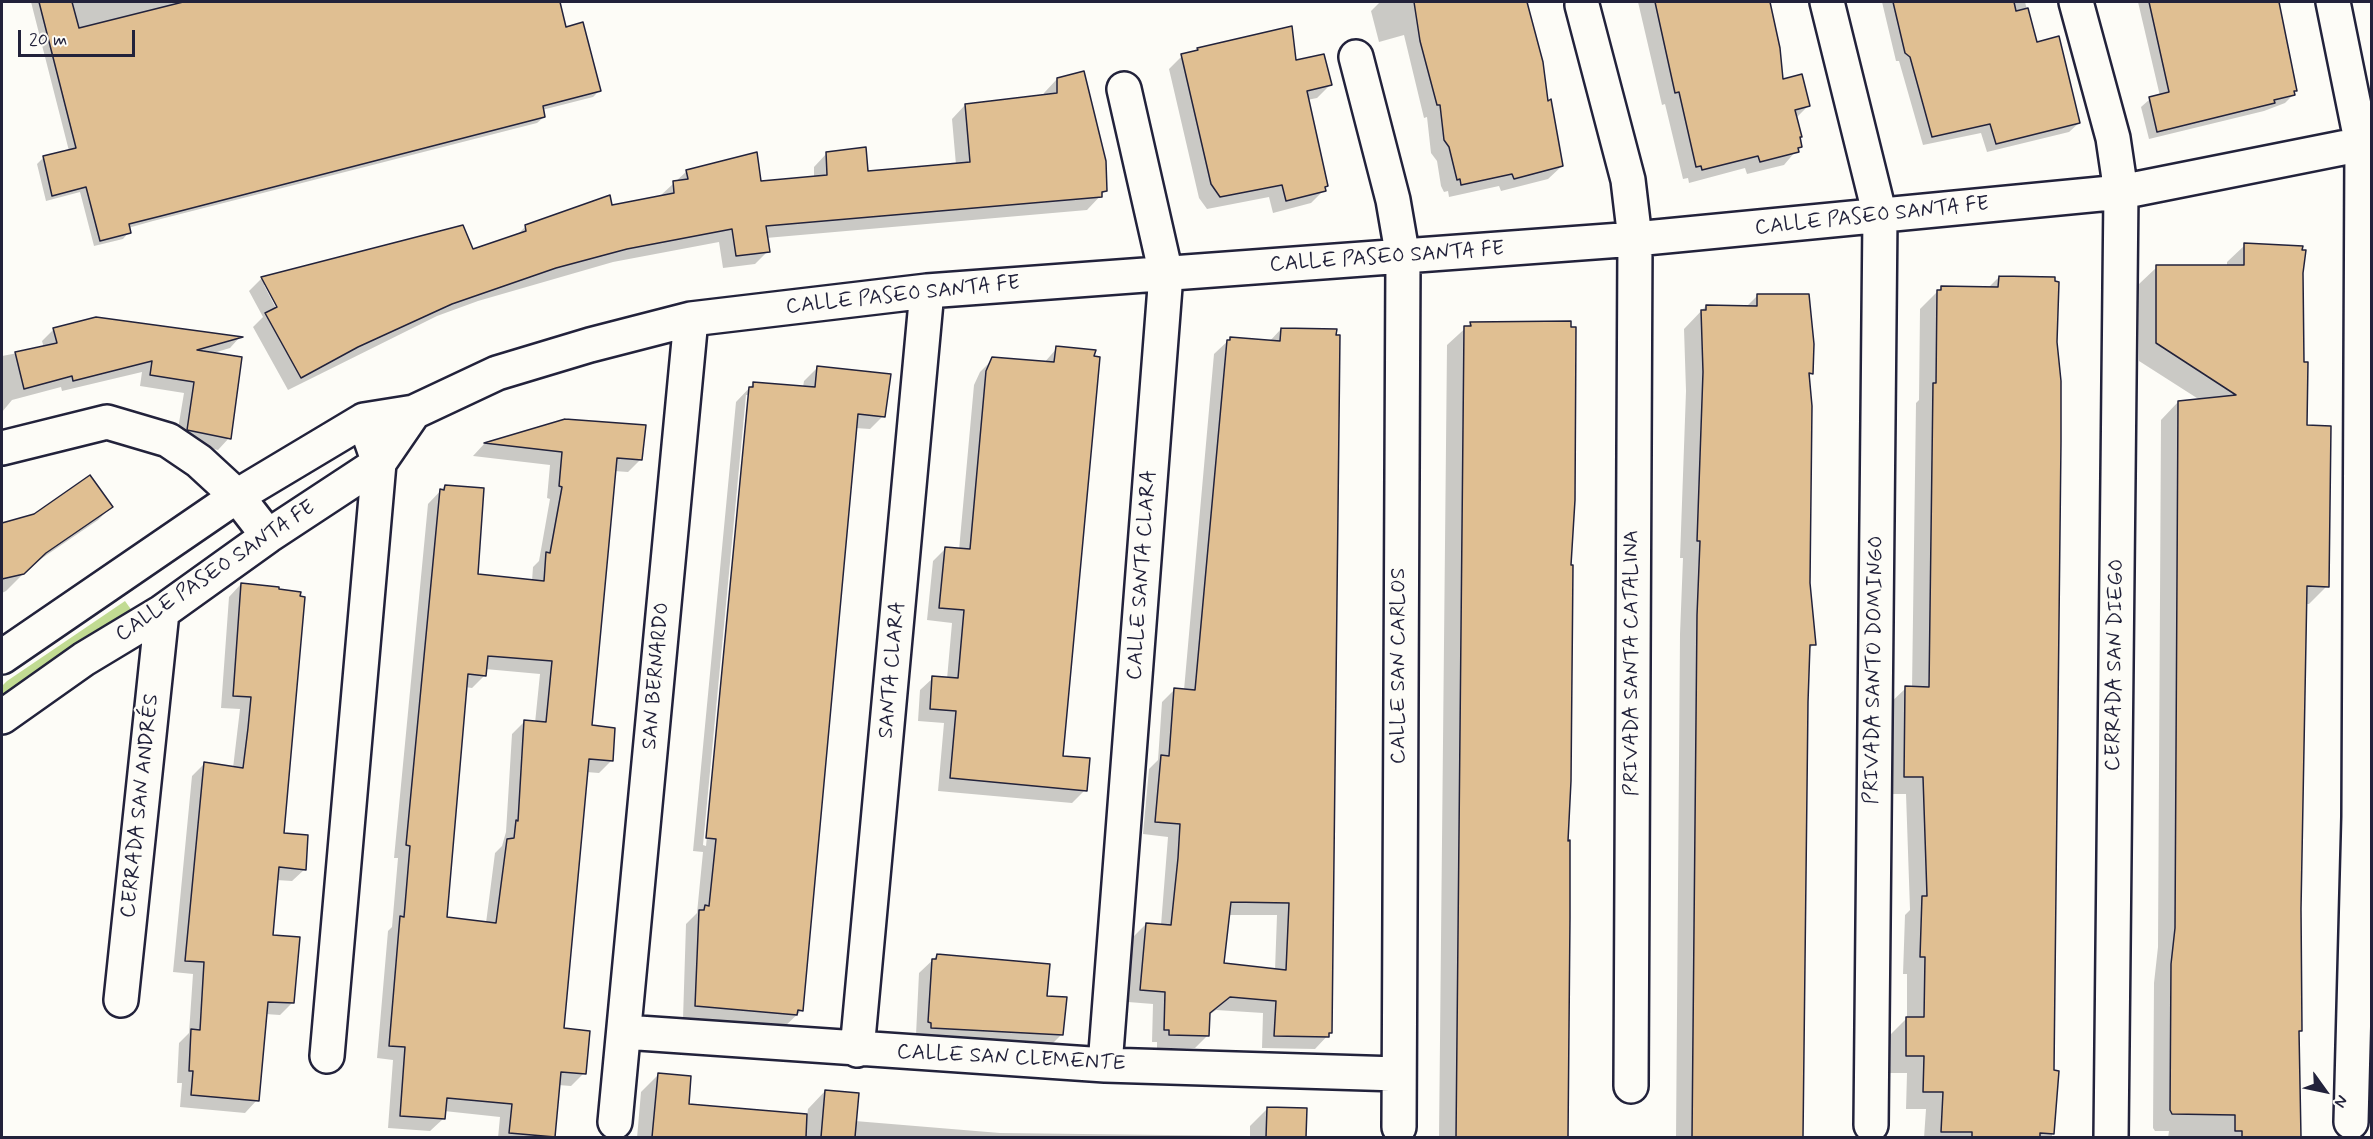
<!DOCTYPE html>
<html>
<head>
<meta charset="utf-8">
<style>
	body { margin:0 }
	#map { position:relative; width:2373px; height:1139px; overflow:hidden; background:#fdfcf7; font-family:Mynerve,sans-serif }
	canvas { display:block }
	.frame { position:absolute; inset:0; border:3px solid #22223b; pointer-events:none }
	.north { position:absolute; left:2295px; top:1061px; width:60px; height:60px; -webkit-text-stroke:4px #fdfcf7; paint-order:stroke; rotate:123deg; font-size:16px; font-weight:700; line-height:24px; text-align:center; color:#22223b }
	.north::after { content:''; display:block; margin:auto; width:21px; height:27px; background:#22223b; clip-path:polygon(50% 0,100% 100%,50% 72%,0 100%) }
	.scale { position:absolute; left:18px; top:30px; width:117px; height:27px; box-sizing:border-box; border:3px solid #22223b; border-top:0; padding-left:8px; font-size:18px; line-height:21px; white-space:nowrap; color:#22223b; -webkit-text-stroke:4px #fdfcf7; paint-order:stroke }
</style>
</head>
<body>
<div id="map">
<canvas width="2373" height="1139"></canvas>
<div class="frame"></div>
<div class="north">N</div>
<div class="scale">20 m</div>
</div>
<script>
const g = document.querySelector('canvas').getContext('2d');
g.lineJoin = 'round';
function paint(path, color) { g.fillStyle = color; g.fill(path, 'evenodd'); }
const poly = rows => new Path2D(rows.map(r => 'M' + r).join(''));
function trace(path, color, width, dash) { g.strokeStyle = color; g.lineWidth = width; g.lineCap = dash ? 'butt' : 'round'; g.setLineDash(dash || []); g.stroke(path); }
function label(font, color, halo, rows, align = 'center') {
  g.font = font + ' Mynerve,sans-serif'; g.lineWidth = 4.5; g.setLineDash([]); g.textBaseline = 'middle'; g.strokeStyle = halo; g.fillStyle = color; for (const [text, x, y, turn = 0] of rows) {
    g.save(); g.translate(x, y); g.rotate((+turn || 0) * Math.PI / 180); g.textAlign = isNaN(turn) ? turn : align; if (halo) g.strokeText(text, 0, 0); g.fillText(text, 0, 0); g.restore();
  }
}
paint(poly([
	[125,601,135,615,2,700,2,686,7,681]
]), '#c1db92');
paint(poly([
	[31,2,558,2,565,29,599,91,593,97,542,110,544,117,537,123,153,221,128,228,129,232,123,239,94,246,80,192,46,201,37,164,44,157,69,151],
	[1380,2,1525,2,1542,62,1546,103,1562,166,1548,179,1501,191,1499,186,1449,197,1448,191,1444,192,1441,186,1437,161,1431,153,1427,117,1424,118,1404,35,1379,42,1371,11],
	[1638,2,1768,2,1782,81,1808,106,1796,118,1800,146,1784,165,1747,174,1745,168,1689,183,1688,178,1683,179,1665,104,1662,105],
	[1882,2,2025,2,2036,44,2079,123,2069,132,1987,152,1981,133,1923,145,1899,61,1896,61],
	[2138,2,2277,2,2295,90,2293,95,2285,103,2264,111,2149,139,2141,107,2150,99,2160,96],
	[1198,49,1295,62,1330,85,1317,98,1307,100,1326,177,1324,190,1311,203,1273,213,1269,197,1207,209,1199,198,1169,69,1182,56],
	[1057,79,1105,191,1087,210,766,238,768,251,755,264,723,268,719,242,613,262,478,301,437,316,288,390,253,327,263,317,249,291,262,278,472,251,516,236,526,226,660,196,687,171,759,182,814,178,814,167,827,153,866,173,956,165,952,119,965,105,1044,96,1044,93],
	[264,285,267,285,281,313,279,314],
	[2245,245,2302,273,2305,427,2327,586,2309,604,2305,604,2298,1138,2168,1138,2169,1131,2155,1131,2153,1128,2154,983,2158,947,2161,420,2178,402,2200,400,2139,361,2139,284,2157,267,2227,266,2227,262],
	[1999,277,2056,342,2052,1138,1924,1138,1926,1109,1906,1109,1907,1073,1889,1073,1889,1036,1907,1018,1907,974,1903,974,1905,915,1910,910,1906,794,1887,794,1888,705,1906,688,1912,688,1916,403,1919,400,1920,309,1942,287,1988,288],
	[1757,296,1811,373,1808,376,1809,583,1814,644,1808,650,1806,702,1802,1138,1676,1138,1680,634,1683,558,1680,558,1686,391,1684,329,1706,306,1746,307],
	[96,319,239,338,230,348,210,354,229,438,218,450,176,441,184,393,140,386,142,372,62,391,61,387,12,400,2,412,2,356,44,348,42,341,54,329],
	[1471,323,1569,566,1566,842,1569,842,1567,1138,1439,1138,1447,345],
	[1281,329,1338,336,1331,1032,1315,1049,1262,1048,1263,1013,1216,1010,1208,1016,1208,1035,1195,1048,1157,1048,1157,1042,1152,1042,1153,1004,1128,1002,1133,937,1146,924,1161,925,1168,837,1143,834,1149,769,1158,760,1162,702,1175,689,1184,690,1214,354,1231,338,1269,342],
	[1228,915,1277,915,1275,970,1222,964],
	[1057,348,1062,757,1085,790,1072,803,938,791,944,723,918,721,920,690,933,678,947,679,952,623,927,620,933,561,946,548,959,550,974,385,980,372,993,359,1044,363],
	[817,368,883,416,870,429,855,428,802,1010,783,1028,683,1019,686,924,697,913,703,852,693,851,736,402,754,383,803,387,804,381],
	[746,395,750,395,706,846,703,845],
	[566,421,641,459,628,472,614,471,590,727,611,761,599,773,586,772,562,1030,584,1073,571,1086,558,1085,552,1138,498,1138,500,1117,444,1111,443,1119,430,1131,388,1128,393,1060,377,1058,388,931,392,927,398,858,394,858,428,504,445,486,476,575,532,581,533,567,539,561,550,499,547,498,550,465,473,456,484,444],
	[485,669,540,674,535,723,525,721,512,734,506,832,502,846,495,853,486,923,445,919,465,687,472,688,485,675],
	[111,507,98,520,32,565,6,591,2,593,2,524,34,515],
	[241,584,282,834,305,869,292,881,276,880,271,936,292,1003,280,1015,265,1014,257,1100,245,1113,180,1107,182,1083,177,1083,179,1043,189,1033,193,974,173,972,192,776,204,764,233,768,240,709,221,708,229,597],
	[938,955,1045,997,1062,1034,1049,1047,919,1040,919,1035,916,1035,919,973],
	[659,1074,687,1105,807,1116,808,1109,825,1091,855,1121,1000,1133,1250,1136,1250,1126,1267,1109,1305,1137,1352,1136,1352,1138,637,1138,641,1092]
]), '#0003');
const building = poly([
	[39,2,72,2,79,28,183,2,560,2,566,27,583,22,601,91,543,106,545,117,161,216,129,224,131,233,100,241,86,187,52,196,43,156,76,148,39,2],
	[1414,2,1527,2,1543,62,1548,101,1551,99,1563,166,1514,179,1512,174,1461,185,1460,179,1457,180,1449,147,1444,140,1440,105,1437,105,1420,41,1414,2],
	[1655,2,1770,2,1780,48,1783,79,1802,74,1810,106,1795,110,1802,137,1800,137,1802,147,1798,148,1799,152,1760,162,1758,156,1702,170,1701,166,1696,167,1679,92,1675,93,1655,2],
	[1893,2,2014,2,2016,11,2028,8,2037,42,2059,36,2080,123,1996,144,1990,124,1932,137,1910,57,1905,53,1893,2],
	[2149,2,2279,2,2297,91,2294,91,2295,95,2274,100,2275,103,2157,132,2149,97,2169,92,2149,2],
	[1292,26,1296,60,1324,54,1332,85,1307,91,1328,186,1325,187,1326,191,1286,201,1282,185,1220,197,1211,184,1181,54,1198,50,1197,48,1292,26],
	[1084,71,1106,161,1107,191,1102,192,1102,197,766,226,770,252,736,256,732,229,627,249,556,268,452,304,358,347,301,378,265,313,277,307,261,277,463,225,473,249,526,231,525,225,610,195,612,205,674,193,673,181,688,179,686,170,757,152,761,181,827,175,826,152,866,147,868,171,970,162,965,104,1057,93,1057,78,1084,71],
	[2244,243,2303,246,2302,250,2306,250,2303,273,2304,362,2308,362,2307,425,2331,426,2329,587,2307,586,2301,909,2302,1031,2299,1031,2301,1137,2242,1137,2242,1131,2235,1131,2235,1115,2172,1114,2170,1110,2171,964,2175,928,2178,401,2236,395,2156,343,2156,265,2244,265,2244,243],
	[1999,276,2055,277,2055,281,2059,282,2057,342,2061,381,2061,442,2054,1070,2059,1071,2054,1134,2040,1133,2040,1137,1972,1137,1972,1132,1941,1132,1943,1092,1923,1092,1924,1056,1906,1056,1906,1017,1924,1017,1925,957,1920,957,1922,896,1927,896,1923,777,1904,777,1905,686,1929,687,1933,383,1936,383,1937,290,1941,290,1941,286,1998,287,1999,276],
	[1757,294,1809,294,1814,344,1813,374,1809,373,1812,406,1810,583,1816,645,1810,645,1808,702,1803,1137,1692,1137,1697,615,1700,541,1697,541,1703,372,1701,310,1706,310,1706,305,1757,306,1757,294],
	[96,317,243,337,197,350,242,357,231,439,187,430,194,382,150,375,152,361,73,381,72,376,24,389,15,352,57,343,53,328,96,317],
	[1571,321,1571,327,1576,327,1575,500,1571,565,1573,565,1571,781,1568,841,1570,840,1570,918,1568,1137,1456,1137,1464,326,1471,326,1470,322,1571,321],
	[1281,328,1337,329,1336,335,1340,335,1332,1033,1329,1033,1329,1037,1274,1036,1276,1001,1230,997,1210,1013,1209,1036,1169,1035,1169,1030,1164,1030,1165,992,1140,990,1146,923,1171,925,1178,858,1180,824,1155,822,1161,755,1169,756,1174,688,1195,690,1227,340,1230,340,1230,337,1280,341,1281,328],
	[1231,902,1289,903,1286,970,1224,963,1231,902],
	[1056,346,1096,350,1094,356,1100,357,1063,756,1090,758,1087,791,950,778,956,711,930,709,932,676,958,678,964,610,939,608,945,547,970,549,986,371,992,357,1054,362,1056,346],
	[817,366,891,374,885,417,858,414,803,1011,798,1010,797,1015,695,1006,699,910,704,910,705,905,709,906,716,839,706,838,749,387,753,387,753,382,815,387,817,366],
	[565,419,646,425,642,460,617,458,592,725,615,728,613,761,589,759,564,1028,590,1031,586,1074,561,1072,555,1137,509,1133,512,1104,447,1098,445,1119,400,1116,405,1047,389,1046,400,916,404,917,410,846,406,845,440,489,444,490,445,485,484,488,478,574,544,581,546,552,550,553,562,487,559,486,562,452,484,443,565,419],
	[488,656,552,661,546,722,524,720,518,821,516,820,514,838,507,839,496,923,447,917,468,674,486,676,488,656],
	[90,475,113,507,46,553,24,574,2,579,2,523,34,514,90,475],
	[241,583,279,587,279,589,301,592,300,596,305,597,284,833,308,835,306,870,279,867,273,935,300,937,294,1003,268,1002,259,1101,191,1095,193,1071,189,1071,191,1029,200,1030,204,962,185,961,204,762,243,768,248,728,251,697,233,696,241,583],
	[937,954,1050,964,1047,996,1067,997,1063,1035,931,1028,931,1023,928,1022,932,959,936,959,937,954],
	[658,1073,691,1076,689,1104,807,1114,806,1137,652,1137,658,1073],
	[825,1090,859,1093,855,1137,821,1137,825,1090],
	[1267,1107,1307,1108,1306,1137,1266,1137,1267,1107]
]);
paint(building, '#e0bf92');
trace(building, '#22223b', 1.5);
const minor = poly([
	[1827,2,1880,216,1871,1125],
	[2076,2,2113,138,2121,192,2111,1138],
	[2333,2,2362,145,2359,817,2351,1122],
	[1582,5,1628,180,1635,239,1631,1086],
	[1356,57,1393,200,1403,258,1399,1127],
	[2,448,107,422,168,440,199,461,237,496,268,536],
	[2,657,237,496,364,420,414,412,497,373,590,345,691,319,927,291,1635,239,2121,192,2372,142],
	[2,717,84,659,162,612,268,536,379,463,414,412],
	[121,1000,162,612],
	[624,1032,1105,1065,1398,1074],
	[857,1050,927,291],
	[327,1056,379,463,364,420],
	[1105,1065,1166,274,1124,89],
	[615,1122,691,319]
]);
trace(minor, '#22223b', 38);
trace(minor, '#fdfcf7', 33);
label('21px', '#22223b', '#fdfcf7', [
	["CALLE PASEO SANTA FE",1872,217,-6],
	["CALLE PASEO SANTA FE",1387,258,-4],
	["CALLE PASEO SANTA FE",903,296,-6],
	["CALLE PASEO SANTA FE",216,572,-34],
	["CALLE SANTA CLARA",1143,575,-86],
	["PRIVADA SANTA CATALINA",1633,663,-90],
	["CERRADA SAN DIEGO",2116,665,-89],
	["CALLE SAN CARLOS",1400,666,-90],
	["SANTA CLARA",893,670,-85],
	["PRIVADA SANTO DOMINGO",1875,670,-89],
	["SAN BERNARDO",657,676,-85],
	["CERRADA SAN ANDRÉS",141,806,-84],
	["CALLE SAN CLEMENTE",1011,1059,3]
]);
</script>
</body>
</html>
